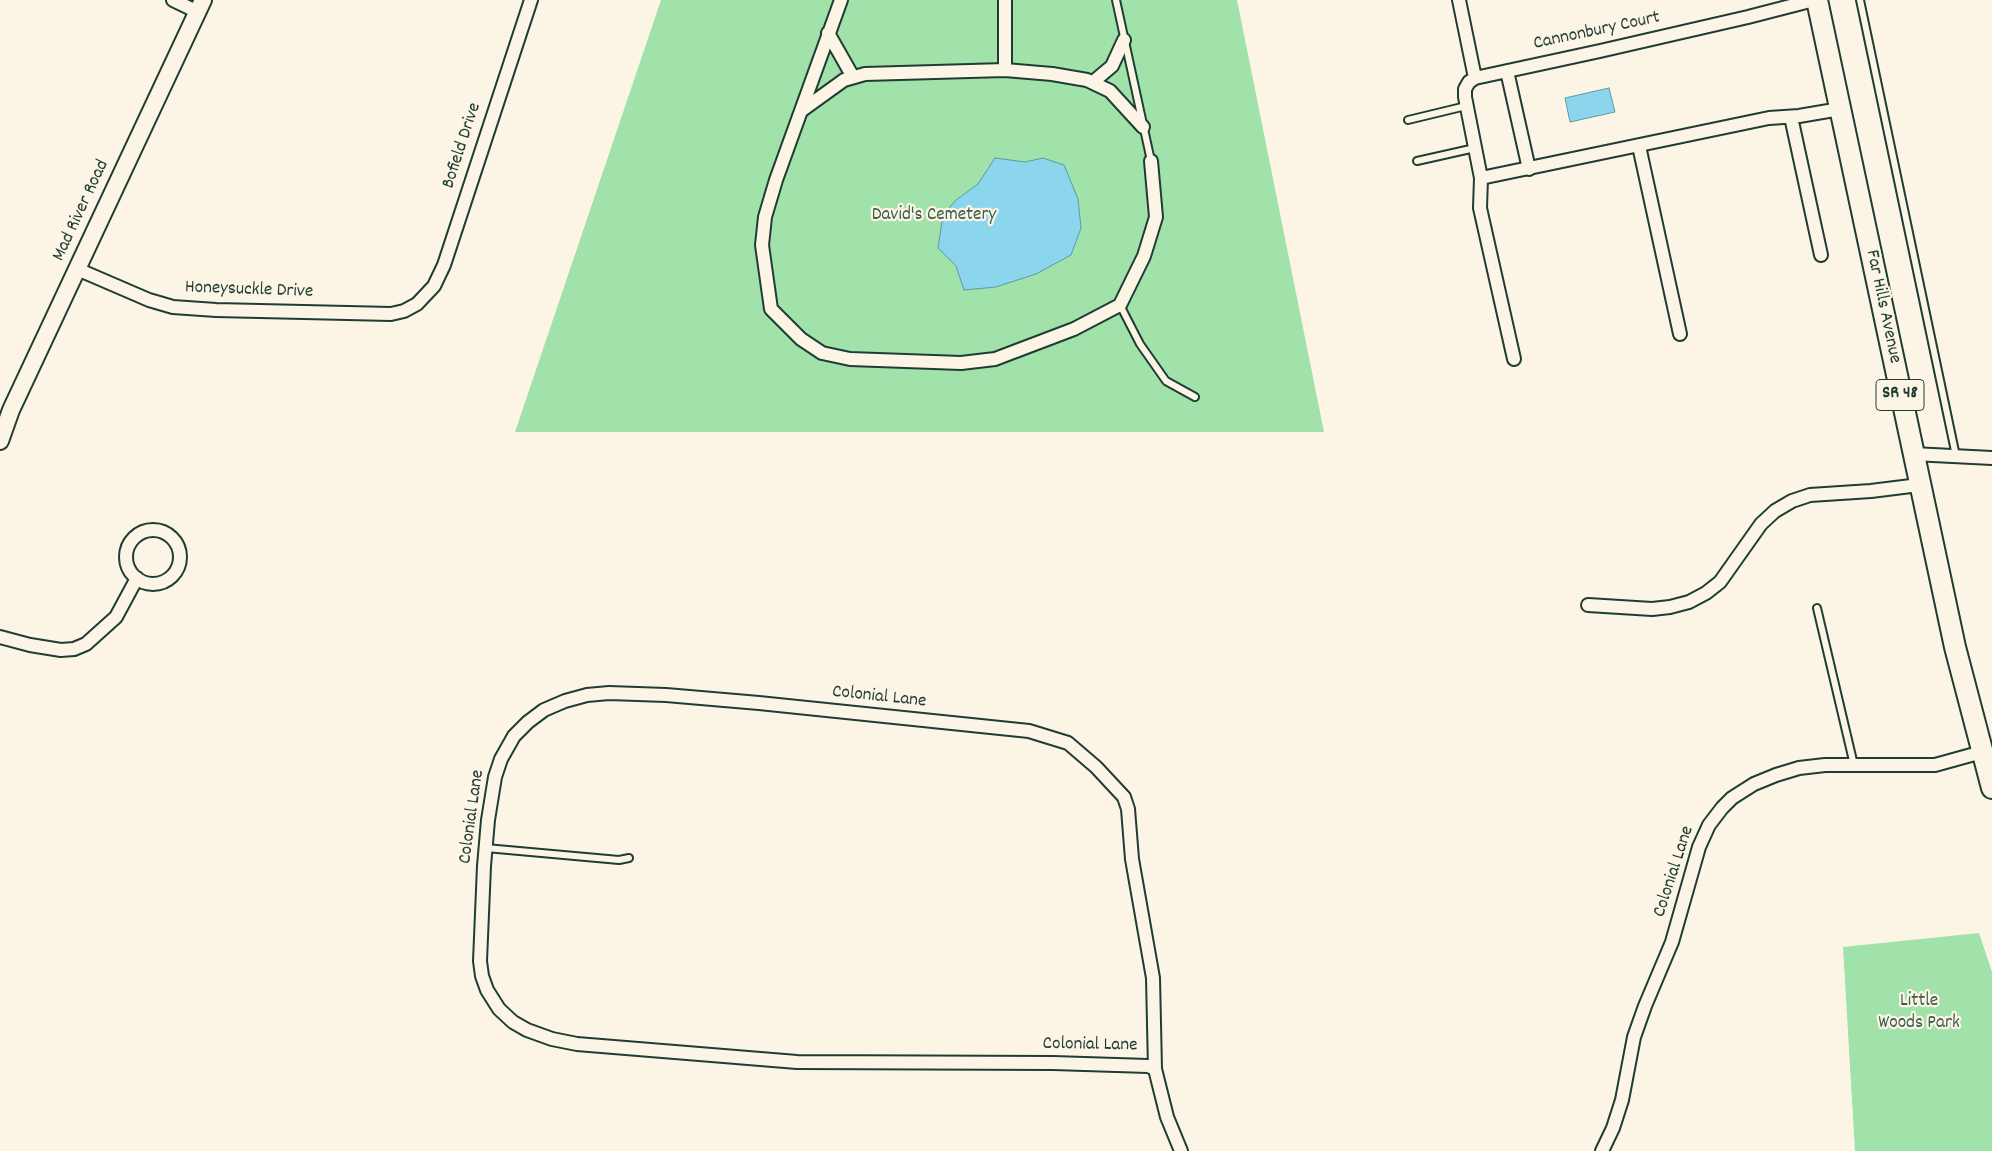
<!DOCTYPE html>
<html>
<head>
<meta charset="utf-8">
<style>
	body { margin:0 }
	canvas { display:block; background:#fcf5e5 }
</style>
</head>
<body>
<canvas width="1992" height="1151"></canvas>
<script>
const g = document.querySelector('canvas').getContext('2d');
g.lineJoin = 'round';
function paint(path, color) { g.fillStyle = color; g.fill(path, 'evenodd'); }
const poly = rows => new Path2D(rows.map(r => 'M' + r).join(''));
function trace(path, color, width, dash) { g.strokeStyle = color; g.lineWidth = width; g.lineCap = dash ? 'butt' : 'round'; g.setLineDash(dash || []); g.stroke(path); }
function label(font, color, halo, rows, align = 'center') {
  g.font = font + ' Dekko,sans-serif'; g.lineWidth = 4.5; g.setLineDash([]); g.textBaseline = 'middle'; g.strokeStyle = halo; g.fillStyle = color; for (const [text, x, y, turn = 0] of rows) {
    g.save(); g.translate(x, y); g.rotate((+turn || 0) * Math.PI / 180); g.textAlign = isNaN(turn) ? turn : align; if (halo) g.strokeText(text, 0, 0); g.fillText(text, 0, 0); g.restore();
  }
}
paint(poly([
	[661,0,1237,0,1324,432,515,432],
	[1979,933,1992,972,1992,1151,1855,1151,1843,947]
]), '#a1e1aa');
const water = poly([
	[1609,88,1615,112,1570,122,1565,98,1609,88],
	[995,158,1025,162,1043,158,1064,165,1078,199,1081,228,1071,255,1036,274,996,287,964,290,956,266,938,248,943,215,956,200,978,184,995,158]
]);
paint(water, '#8bd6ec');
trace(water, '#6099a2', 1);
const service = poly([
	[1116,0,1151,161],
	[1860,0,1956,456],
	[1408,120,1466,106],
	[1417,161,1475,148],
	[1120,305,1140,344,1166,381,1195,397],
	[1817,608,1854,765],
	[486,848,619,860,629,858]
]);
const minor = poly([
	[173,0,198,12],
	[841,0,776,180,765,217,762,245,771,309,801,339,822,353,850,359,961,363,995,359,1074,329,1120,305,1144,256,1156,217,1151,161],
	[1005,0,1005,70],
	[1459,0,1475,78],
	[828,33,853,77],
	[1507,71,1529,169],
	[1093,82,1112,66,1124,40],
	[801,111,844,80,865,74,1005,70,1052,74,1087,80,1110,91,1143,127],
	[1791,117,1821,255],
	[1639,146,1680,334],
	[1481,178,1769,118,1799,116,1840,109],
	[77,269,149,300,173,307,216,310,391,314,404,311,417,304,434,286,444,265,531,0],
	[1514,359,1480,208,1481,178,1465,97,1465,89,1469,82,1475,78,1600,51,1748,17,1814,0],
	[1913,454,1992,458],
	'126 557a27 27 0 1 1 54 0a27 27 0 1 1-54 0Z',
	[1588,605,1652,609,1670,607,1689,602,1706,593,1720,582,1761,524,1775,511,1792,501,1810,495,1871,491,1919,485],
	[0,637,30,645,61,650,74,649,86,644,116,617,137,578],
	[1155,1069,1148,1066,1053,1063,797,1062,577,1044,552,1039,527,1030,513,1022,499,1009,487,990,482,976,480,961,484,866,488,820,495,777,501,759,514,736,528,722,544,710,565,701,587,695,609,693,666,695,759,703,1029,731,1068,743,1096,767,1124,797,1128,809,1132,859,1153,978,1155,1069,1167,1117,1181,1151],
	[1602,1151,1613,1128,1622,1100,1634,1037,1645,1006,1672,942,1699,847,1709,825,1722,808,1732,798,1754,784,1776,775,1799,768,1825,765,1935,765,1982,752]
]);
const tertiary = poly([
	[0,441,11,410,203,0]
]);
const primary = poly([
	[1817,0,1955,647,1992,788]
]);
trace(service, '#1f3d34', 10);
trace(minor, '#1f3d34', 16);
trace(tertiary, '#1f3d34', 20);
trace(primary, '#1f3d34', 24);
trace(service, '#fcf5e5', 6);
trace(minor, '#fcf5e5', 12);
trace(tertiary, '#fcf5e5', 16);
trace(primary, '#fcf5e5', 20);
for (const [x, y, w] of [
	[1900,395,48]
]) { const box = new Path2D(); box.roundRect(x - w / 2, y - 15.5, w, 31, 4); g.fillStyle = '#fcf5e5'; g.fill(box); trace(box, '#1f3d34', 1); }
label('bold 18px', '#1f3d34', null, [
	["SR 48",1900,395]
]);
label('19px', '#1f3d34', '#fcf5e5', [
	["Cannonbury Court",1597,32,-12],
	["Bofield Drive",463,146,-72],
	["Mad River Road",82,211,-65],
	["Honeysuckle Drive",249,291,2],
	["Far Hills Avenue",1882,307,78],
	["Colonial Lane",879,698,6],
	["Colonial Lane",473,817,-82],
	["Colonial Lane",1675,872,-72],
	["Colonial Lane",1090,1046,1]
]);
label('19px', '#395e4c', '#fcf5e5', [
	["David's Cemetery",934,216],
	["Little",1919,1002],
	["Woods Park",1919,1024]
]);
</script>
</body>
</html>
